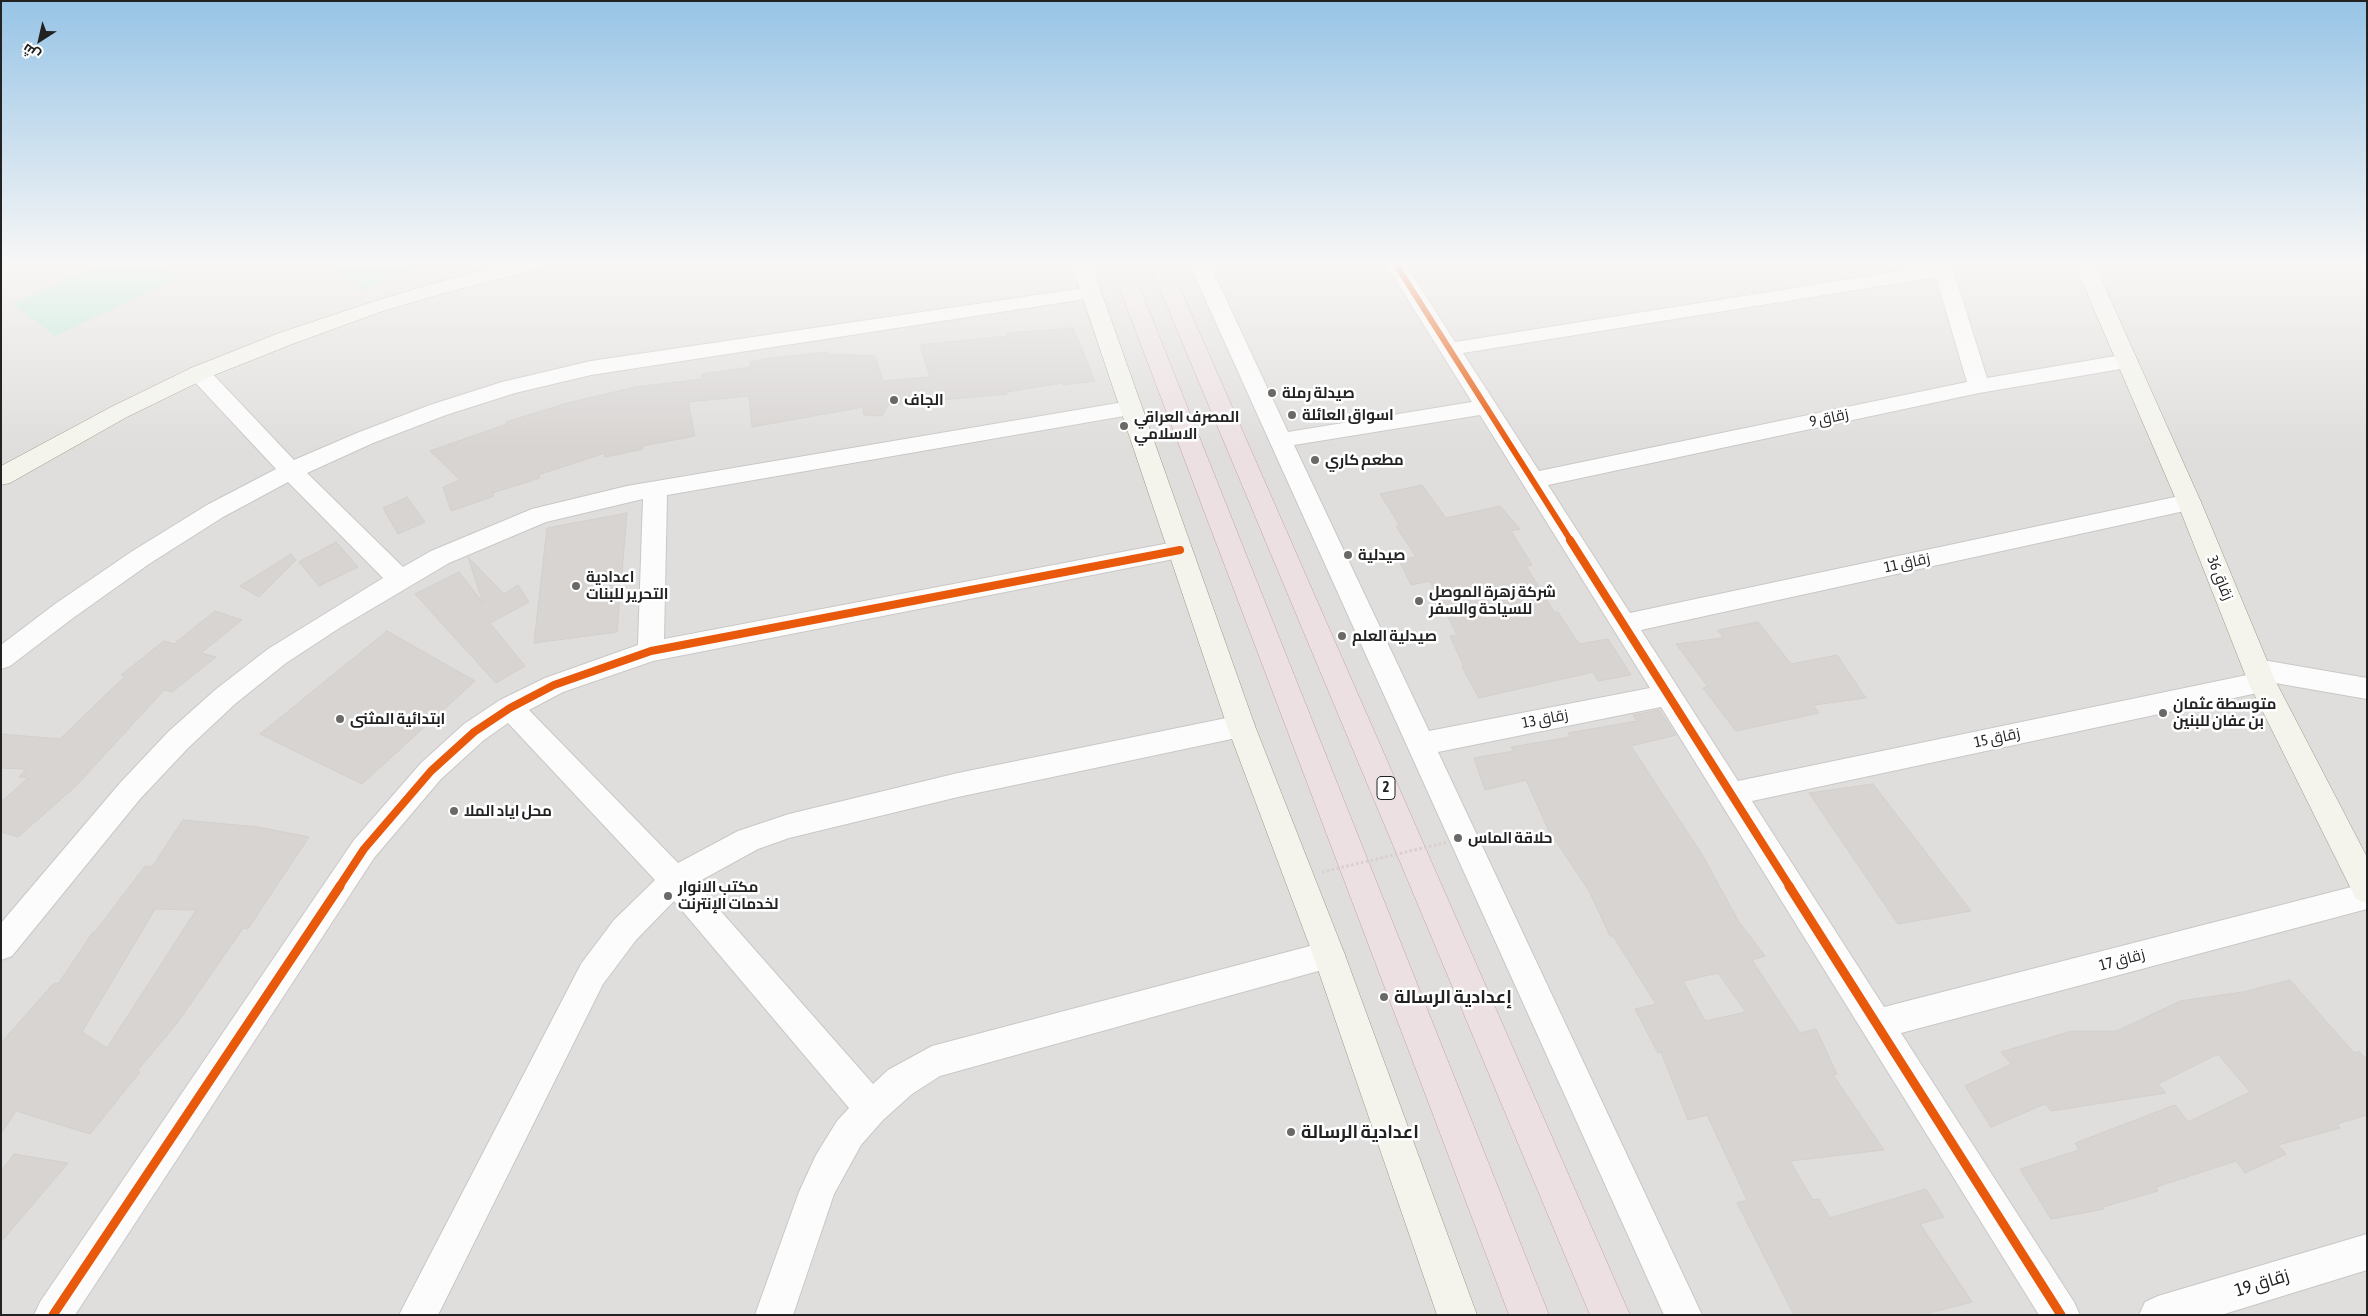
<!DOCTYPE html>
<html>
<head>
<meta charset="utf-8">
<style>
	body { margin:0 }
	#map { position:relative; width:2368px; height:1316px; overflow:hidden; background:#f0eeeb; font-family:"Asap Condensed",Cairo,sans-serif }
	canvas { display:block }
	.frame { position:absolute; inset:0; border:2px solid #222; pointer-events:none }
	.north { position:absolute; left:15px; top:15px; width:50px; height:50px; -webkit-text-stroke:4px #fff; paint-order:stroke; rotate:215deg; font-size:14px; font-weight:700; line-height:20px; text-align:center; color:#222 }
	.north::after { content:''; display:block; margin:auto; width:18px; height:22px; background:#222; clip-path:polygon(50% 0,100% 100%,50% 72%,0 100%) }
</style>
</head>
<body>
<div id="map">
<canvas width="2368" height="1316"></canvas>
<div class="frame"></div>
<div class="north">ش</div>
</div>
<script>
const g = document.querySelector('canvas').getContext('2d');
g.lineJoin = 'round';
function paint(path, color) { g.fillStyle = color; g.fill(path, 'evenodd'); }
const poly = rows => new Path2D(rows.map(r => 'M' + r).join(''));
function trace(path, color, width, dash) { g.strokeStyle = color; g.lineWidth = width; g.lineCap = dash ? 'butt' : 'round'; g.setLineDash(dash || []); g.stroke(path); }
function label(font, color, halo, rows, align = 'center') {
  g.font = font + ' "Asap Condensed",Cairo,sans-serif'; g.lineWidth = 5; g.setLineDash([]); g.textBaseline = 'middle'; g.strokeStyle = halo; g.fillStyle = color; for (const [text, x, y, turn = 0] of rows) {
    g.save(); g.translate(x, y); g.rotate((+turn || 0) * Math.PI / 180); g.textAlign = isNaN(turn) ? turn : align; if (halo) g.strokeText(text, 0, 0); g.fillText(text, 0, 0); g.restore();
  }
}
paint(poly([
	[1,263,2367,263,2367,1315,1,1315]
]), '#dfdedc');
paint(poly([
	[103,263,158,263,179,278,55,336,12,304],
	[332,263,425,263,363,291]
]), '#b7e6d2');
const building = poly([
	[1073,328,1095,381,1063,385,1062,383,1006,392,1007,394,888,405,882,416,864,415,863,407,752,427,749,396,688,402,695,436,642,446,643,449,605,457,605,453,538,475,540,478,492,493,494,496,451,511,443,487,460,480,430,451,507,424,506,422,567,403,636,387,702,379,702,374,750,367,750,362,771,358,827,352,828,354,875,356,883,381,930,377,920,345,1007,336,1006,333,1073,328],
	[1422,485,1446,518,1500,506,1520,529,1511,531,1532,565,1526,566,1554,612,1558,612,1579,644,1608,639,1631,675,1598,681,1593,672,1479,698,1462,667,1464,667,1450,636,1457,635,1430,581,1411,585,1399,560,1416,557,1396,526,1400,526,1380,494,1422,485],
	[407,497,425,522,398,534,383,508,407,497],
	[627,513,617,632,534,643,547,528,627,513],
	[336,542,358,567,319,586,299,562,336,542],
	[291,554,296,560,259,597,240,586,291,554],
	[468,557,504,594,518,585,529,602,490,623,525,666,496,683,415,594,459,572,483,603,468,557],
	[215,611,242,620,201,653,216,657,172,692,164,690,76,786,18,837,1,832,1,802,28,778,19,777,26,769,1,768,1,734,60,739,125,676,121,675,164,641,174,644,215,611],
	[1758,622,1791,664,1837,655,1866,698,1813,705,1819,713,1736,731,1703,688,1708,687,1676,644,1723,638,1718,630,1758,622],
	[387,631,475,681,362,784,260,734,387,631],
	[1659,710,1676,735,1631,746,1703,856,1739,922,1765,956,1752,960,1800,1033,1816,1029,1837,1074,1833,1075,1884,1150,1790,1161,1813,1200,1819,1199,1830,1218,1926,1189,1944,1217,1920,1224,1972,1302,1922,1315,1794,1315,1737,1203,1747,1200,1707,1115,1688,1120,1661,1052,1658,1053,1635,1009,1656,1004,1613,936,1610,936,1589,891,1549,831,1526,780,1485,790,1474,758,1514,751,1511,747,1571,737,1568,733,1637,721,1633,715,1659,710],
	[1718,973,1746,1012,1705,1021,1683,981,1718,973],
	[1873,784,1971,911,1898,924,1809,793,1873,784],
	[183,820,258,827,309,837,248,929,243,928,178,1022,137,1071,140,1072,90,1134,16,1111,1,1134,1,1043,54,983,58,984,93,932,95,932,145,866,152,867,183,820],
	[155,909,196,910,107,1048,82,1032,155,909],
	[2290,980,2354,1053,2359,1051,2367,1060,2367,1115,2337,1124,2340,1128,2278,1145,2286,1154,2245,1173,2236,1161,2156,1187,2158,1191,2103,1207,2104,1209,2051,1219,2020,1169,2079,1150,2075,1143,2175,1105,2188,1122,2250,1092,2218,1054,2158,1084,2166,1093,2051,1111,2045,1104,1991,1127,1965,1086,2011,1064,2001,1052,2072,1031,2117,1031,2180,1001,2243,992,2290,980],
	[14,1154,68,1163,1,1242,1,1171,14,1154]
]);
paint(building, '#d7d4d2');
trace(building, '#d3d0cc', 1);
const street = poly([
	[1189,263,1209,263,1288,432,1472,402,1385,263,1405,263,1455,342,1932,266,1931,263,1951,263,1987,378,2127,354,2134,356,2138,361,2134,366,2127,368,1979,393,1548,485,1630,613,2189,494,2197,496,2201,502,2197,508,2189,510,1641,630,1738,781,2247,675,2244,669,2248,662,2257,659,2367,678,2367,699,2275,683,2271,689,2262,692,1752,801,1884,1007,2367,883,2367,909,1901,1033,2074,1302,2080,1315,2039,1315,1661,707,1438,752,1702,1315,1664,1315,1189,263],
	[1936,277,1967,382,1539,471,1463,353,1936,277],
	[1480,415,1650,688,1429,731,1294,445,1480,415],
	[1091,287,1098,289,1101,293,1098,297,591,375,515,393,446,415,373,443,307,473,403,567,431,551,532,509,627,486,1130,401,1138,403,1141,408,1138,413,1130,415,667,495,664,639,1180,541,1189,544,1192,550,1189,556,653,661,563,692,529,710,678,863,738,831,789,814,958,773,1241,715,1251,718,1255,726,1251,734,1241,737,958,797,789,838,758,849,696,883,873,1084,888,1070,932,1046,1329,941,1340,945,1345,955,1340,965,940,1076,912,1094,883,1120,861,1145,834,1194,793,1315,755,1315,799,1192,816,1155,837,1121,849,1108,674,901,636,940,603,984,438,1315,399,1315,581,964,614,920,655,880,508,723,484,740,441,779,374,858,75,1315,34,1315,40,1302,354,840,421,763,464,724,500,700,545,678,638,645,643,499,546,522,449,563,341,627,286,663,235,704,188,748,140,799,12,956,1,960,1,923,120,783,168,732,215,690,268,649,383,578,288,482,223,517,149,564,73,618,10,666,1,669,1,645,55,604,131,552,207,505,276,469,191,378,188,373,191,368,199,366,207,368,294,460,357,433,430,405,502,382,591,361,1091,287],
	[2367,1234,2367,1270,2221,1315,2139,1315,2145,1302,2158,1296,2367,1234]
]);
const secondary = poly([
	[514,263,550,263,547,267,452,291,383,311,295,343,207,378,127,417,10,483,1,485,1,466,111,407,191,368,279,333,369,303,438,282,514,263],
	[1071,263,1091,263,1255,726,1345,955,1477,1315,1437,1315,1313,955,1227,726,1071,263],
	[2074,263,2094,263,2201,502,2276,682,2367,857,2367,903,2356,899,2248,682,2177,502,2074,263]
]);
const highway = poly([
	[1110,263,1130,263,1549,1315,1509,1315,1110,263],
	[1149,263,1169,263,1630,1315,1590,1315,1149,263]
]);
trace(street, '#c9c8c7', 2);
trace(secondary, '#999a82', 1);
trace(highway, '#c5a2ac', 1);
paint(street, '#fdfcfc');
paint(secondary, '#f4f4ed');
paint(highway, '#ece0e2');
trace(poly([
	[1322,872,1448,842]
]), '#dccecd', 3, [2.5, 2.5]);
trace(poly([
	[1395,263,1571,541]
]), '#e8590c', 6);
trace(poly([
	[1570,540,1790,887],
	[339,887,364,849,431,771,474,732,510,708,554,685,651,651,1180,550]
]), '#e8590c', 8);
trace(poly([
	[1789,886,2061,1315],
	[53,1315,340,886]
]), '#e8590c', 9);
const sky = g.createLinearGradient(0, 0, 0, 447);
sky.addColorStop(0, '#97c4e6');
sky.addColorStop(0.59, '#f8f7f6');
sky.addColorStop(1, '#f8f7f600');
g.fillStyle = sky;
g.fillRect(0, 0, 2368, 447);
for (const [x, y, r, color] of [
	[1272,393,5,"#6a6968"],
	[894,400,5,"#6a6968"],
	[1292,415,5,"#6a6968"],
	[1124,426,5,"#6a6968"],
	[1315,460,5,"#6a6968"],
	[1348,555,5,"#6a6968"],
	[576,586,5,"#6a6968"],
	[1419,601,5,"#6a6968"],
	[1342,636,5,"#6a6968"],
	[2163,713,5,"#6a6968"],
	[340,719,5,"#6a6968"],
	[454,811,5,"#6a6968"],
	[1458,838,5,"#6a6968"],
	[668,896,5,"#6a6968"],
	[1384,997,5,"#6a6968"],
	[1291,1132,5,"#6a6968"]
]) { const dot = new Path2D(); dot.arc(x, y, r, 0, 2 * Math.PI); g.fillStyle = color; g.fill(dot); trace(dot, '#fff', 2); }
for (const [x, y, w] of [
	[1386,788,18]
]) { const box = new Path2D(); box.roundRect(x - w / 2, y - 11.5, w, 23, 4); g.fillStyle = '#fff'; g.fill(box); trace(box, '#222', 1); }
label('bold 14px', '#222', null, [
	["2",1386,788]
]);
label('bold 15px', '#222', '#fff', [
	["صيدلة رملة",1282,393],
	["الجاف",904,400],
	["اسواق العائلة",1302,415],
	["المصرف العراقي",1134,417],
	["الاسلامي",1134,434],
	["مطعم كاري",1325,460],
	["صيدلية",1358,555],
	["اعدادية",586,577],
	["التحرير للبنات",586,594],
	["شركة زهرة الموصل",1429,592],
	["للسياحة والسفر",1429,609],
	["صيدلية العلم",1352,636],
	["متوسطة عثمان",2173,704],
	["بن عفان للبنين",2173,721],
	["ابتدائية المثنى",350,719],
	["محل اياد الملا",464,811],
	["حلاقة الماس",1468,838],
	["مكتب الانوار",678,887],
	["لخدمات الإنترنت",678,904]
], 'left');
label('15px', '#222', '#fff', [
	["زقاق 9",1829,418,-12],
	["زقاق 11",1907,563,-12],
	["زقاق 36",2220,578,68],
	["زقاق 13",1545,719,-11],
	["زقاق 15",1997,738,-12],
	["زقاق 17",2122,960,-15]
]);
label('bold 18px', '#222', '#fff', [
	["إعدادية الرسالة",1394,997],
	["اعدادية الرسالة",1301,1132]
], 'left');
label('18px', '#222', '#fff', [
	["زقاق 19",2262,1283,-17]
]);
</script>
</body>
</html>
